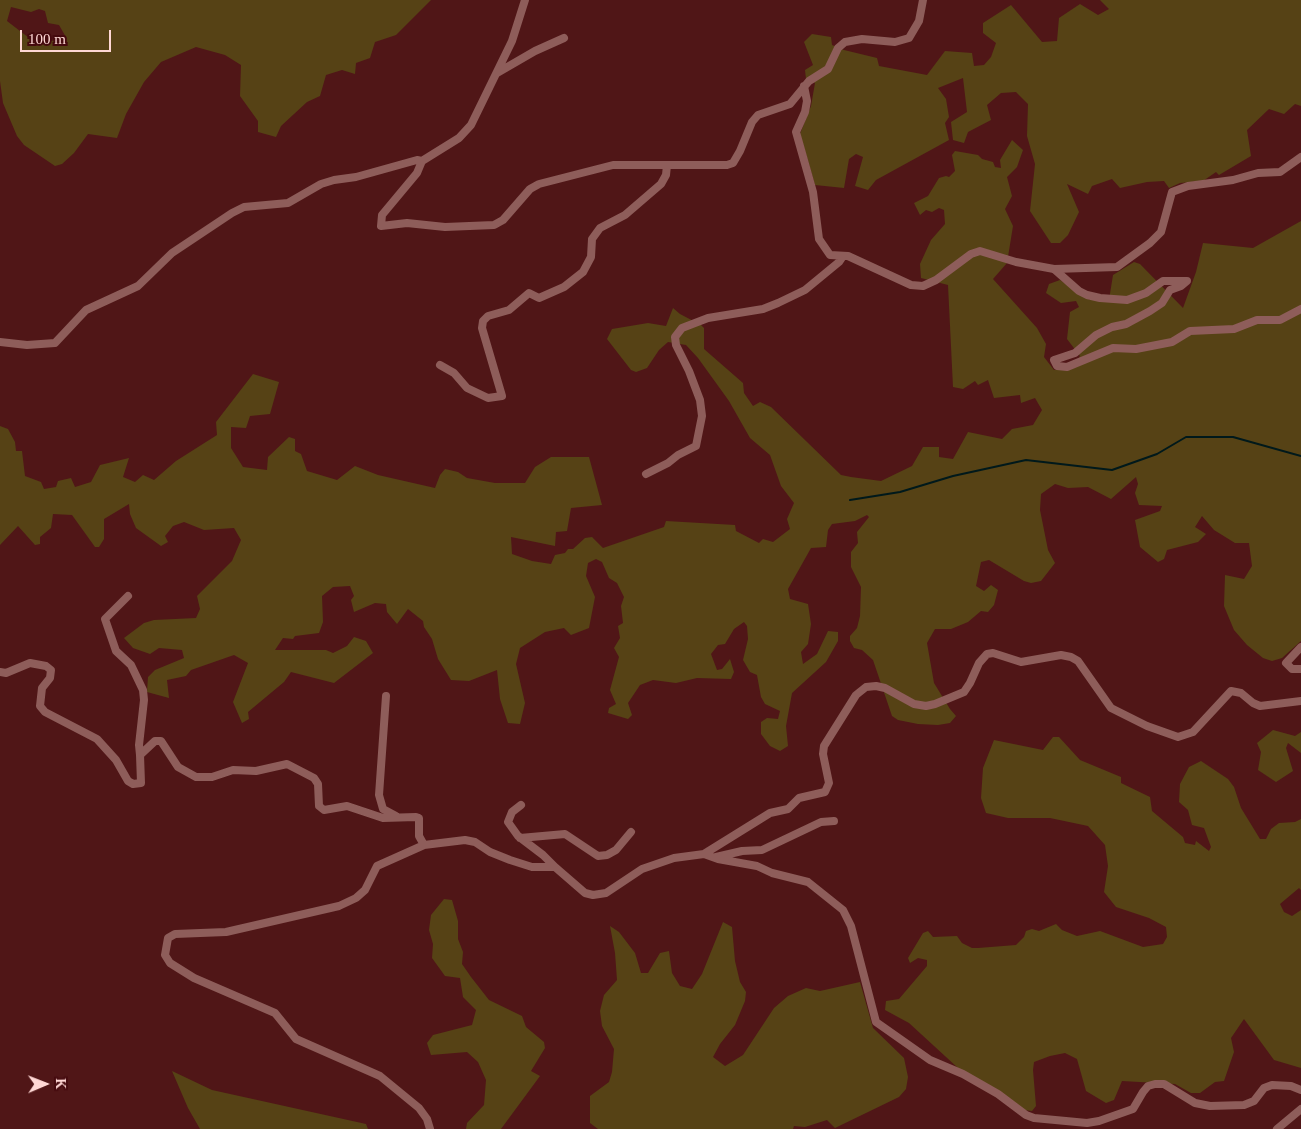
<!DOCTYPE html>
<html>
<head>
<meta charset="utf-8">
<style>
	body { margin:0 }
	#map { position:relative; width:1301px; height:1129px; overflow:hidden; background:#501617; font-family:"Times New Roman",serif }
	canvas { display:block }
	.north { position:absolute; left:20px; top:1059px; width:50px; height:50px; -webkit-text-stroke:4px #450a0e; paint-order:stroke; rotate:89deg; font-size:14px; font-weight:700; line-height:20px; text-align:center; color:#ffd8d5 }
	.north::after { content:''; display:block; margin:auto; width:18px; height:22px; background:#ffd8d5; clip-path:polygon(50% 0,100% 100%,50% 72%,0 100%) }
	.scale { position:absolute; left:20px; top:30px; width:91px; height:22px; box-sizing:border-box; border:2px solid #ffd8d5; border-top:0; padding-left:6px; font-size:15px; line-height:18px; white-space:nowrap; color:#ffd8d5; -webkit-text-stroke:4px #450a0e; paint-order:stroke }
</style>
</head>
<body>
<div id="map">
<canvas width="1301" height="1129"></canvas>
<div class="north">K</div>
<div class="scale">100 m</div>
</div>
<script>
const g = document.querySelector('canvas').getContext('2d');
g.lineJoin = 'round';
function paint(path, color) { g.fillStyle = color; g.fill(path, 'evenodd'); }
const poly = rows => new Path2D(rows.map(r => 'M' + r).join(''));
function trace(path, color, width, dash) { g.strokeStyle = color; g.lineWidth = width; g.lineCap = dash ? 'butt' : 'round'; g.setLineDash(dash || []); g.stroke(path); }
paint(poly([
	[0,0,431,0,396,35,375,42,370,58,356,63,355,74,342,70,326,75,320,96,307,102,281,126,276,137,258,132,258,121,240,96,241,65,225,55,196,47,161,62,144,82,126,114,117,138,88,134,74,153,62,164,55,166,24,145,17,136,3,103,0,81],
	[11,7,31,12,39,9,45,11,48,23,59,25,67,39,43,42,33,41,7,21],
	[1100,0,1301,0,1301,106,1295,104,1284,114,1269,109,1247,130,1251,156,1219,175,1216,172,1203,181,1180,183,1169,188,1164,181,1147,182,1120,188,1112,179,1092,186,1088,194,1067,184,1079,212,1068,235,1060,243,1051,243,1030,211,1035,164,1027,136,1028,104,1016,92,1001,93,987,105,991,120,968,132,964,143,953,140,951,122,967,112,963,78,938,88,946,99,949,117,945,123,949,140,876,180,868,190,855,186,863,157,856,154,849,159,844,188,815,185,800,134,811,106,815,83,806,79,805,70,813,65,804,42,812,34,831,37,832,45,844,50,877,58,879,66,927,75,945,51,972,53,974,66,984,65,991,57,996,43,983,33,983,23,1011,5,1042,42,1057,41,1059,18,1080,4,1098,15,1109,9],
	[1012,140,1023,150,1017,167,1007,177,1012,196,1005,209,1013,226,1007,263,993,279,1037,328,1046,344,1044,357,1054,370,1072,368,1080,356,1067,339,1070,312,1079,307,1076,301,1061,303,1046,293,1049,284,1060,280,1090,300,1109,300,1113,275,1134,262,1140,264,1183,308,1196,272,1203,243,1253,248,1301,221,1301,641,1282,658,1272,661,1263,658,1247,645,1234,630,1224,606,1225,575,1244,579,1252,566,1249,543,1235,543,1214,530,1202,516,1195,527,1206,534,1198,542,1167,550,1164,559,1158,562,1140,547,1135,520,1160,511,1162,506,1139,505,1135,493,1138,484,1136,477,1111,499,1088,487,1068,488,1055,484,1041,494,1040,510,1048,550,1055,563,1041,581,1031,583,1024,581,989,560,981,562,976,586,984,591,991,585,998,590,994,605,988,612,981,611,968,622,951,629,935,629,927,643,934,683,950,709,956,716,950,723,938,725,918,724,898,720,892,716,873,660,862,650,854,648,850,641,850,636,857,628,860,616,861,587,851,567,851,552,858,543,857,532,869,517,867,515,855,521,832,524,828,530,826,547,811,548,788,589,790,599,808,604,811,624,808,644,801,652,803,664,817,654,828,631,838,632,838,641,826,662,792,693,786,726,788,746,780,751,770,746,761,734,761,722,767,718,778,719,780,711,765,704,761,697,757,675,750,672,743,660,748,639,747,626,744,622,734,629,725,644,718,645,711,654,717,670,722,669,730,659,734,672,731,679,697,678,676,683,653,680,640,685,628,703,632,715,628,719,608,713,609,708,616,704,610,690,619,657,614,648,620,638,618,626,623,623,621,606,624,597,617,583,609,578,602,562,596,559,588,563,586,576,595,597,589,628,571,635,564,628,545,632,520,648,516,664,525,703,520,724,508,723,500,699,497,670,469,681,451,680,438,659,432,639,424,627,423,621,408,609,397,624,387,612,386,604,375,603,354,612,351,600,354,596,350,586,333,587,322,596,323,622,319,633,295,636,293,639,283,638,275,650,326,650,333,653,347,646,354,637,366,641,373,653,334,683,291,672,284,682,248,712,249,719,242,723,233,702,248,663,234,655,191,670,186,676,167,680,169,698,147,692,148,677,155,670,184,658,182,650,159,648,150,654,133,648,124,638,144,623,154,620,196,618,200,609,197,596,232,561,241,540,234,528,204,530,184,522,173,526,165,536,168,542,161,546,136,528,130,514,129,504,104,519,104,539,99,547,95,547,72,515,53,514,51,528,40,537,40,544,35,545,18,526,0,545,0,426,8,429,15,442,16,451,22,451,25,476,41,482,44,489,56,487,58,481,71,478,75,487,91,482,100,465,129,458,123,477,135,482,143,475,154,480,176,461,217,435,216,422,253,374,279,382,270,414,250,416,246,428,231,427,231,448,243,467,267,470,268,457,289,437,295,439,295,451,301,454,307,471,337,480,355,466,378,475,435,488,440,475,445,469,458,472,467,478,495,483,525,483,535,467,551,457,589,457,602,505,571,508,567,531,556,532,555,546,511,537,512,554,532,561,551,564,555,555,565,553,568,549,573,549,585,538,592,537,603,548,664,527,666,521,735,525,736,531,759,543,763,539,773,542,790,529,787,519,794,503,781,486,770,455,750,438,729,401,698,358,686,345,668,342,659,350,647,368,636,372,631,370,607,339,612,329,648,323,666,326,673,308,680,314,701,325,704,328,704,349,743,383,744,393,753,406,760,402,771,407,841,475,851,477,881,481,912,466,923,447,939,447,939,457,953,459,968,432,1002,439,1012,429,1033,425,1042,410,1035,398,1021,403,1020,395,994,398,988,380,978,385,975,381,963,389,953,387,948,285,921,278,920,264,931,240,945,224,944,210,939,208,932,212,926,210,920,215,914,203,928,196,939,178,946,176,949,177,955,171,952,155,955,151,978,155,982,159,993,162,995,167,1001,168,1000,160],
	[1273,730,1295,736,1301,732,1301,753,1288,743,1286,748,1293,771,1276,782,1258,770,1261,752,1257,743],
	[1053,737,1059,737,1080,760,1121,777,1121,783,1150,797,1152,811,1183,837,1185,843,1195,845,1196,841,1209,851,1211,847,1204,828,1192,825,1188,810,1179,802,1180,784,1189,767,1201,761,1228,779,1234,787,1241,808,1260,839,1266,839,1271,829,1279,823,1295,822,1301,819,1301,890,1299,888,1280,904,1284,912,1292,916,1301,910,1301,1068,1274,1060,1244,1019,1231,1038,1234,1052,1224,1081,1215,1082,1200,1093,1191,1093,1175,1084,1122,1081,1114,1100,1106,1103,1086,1091,1077,1059,1065,1053,1050,1056,1034,1062,1033,1070,1036,1106,1032,1111,1024,1110,958,1068,909,1023,885,1010,886,1001,899,999,927,966,927,960,918,958,910,963,908,958,923,933,928,931,933,937,957,936,962,943,972,948,978,948,1016,945,1024,937,1026,931,1032,929,1039,931,1056,924,1062,930,1077,936,1100,931,1143,947,1163,944,1167,937,1166,927,1149,918,1116,907,1104,892,1108,866,1105,845,1088,826,1050,818,1008,818,986,813,981,798,983,768,994,740,1043,750],
	[444,899,452,900,458,921,458,939,463,952,462,964,471,977,489,1000,522,1016,526,1027,544,1042,545,1048,531,1071,540,1076,501,1129,466,1129,467,1123,484,1105,486,1080,478,1062,467,1052,431,1055,427,1043,433,1035,472,1025,476,1010,463,997,460,978,445,976,432,958,433,944,429,930,431,915],
	[723,922,732,927,735,961,740,982,746,992,745,1001,735,1025,720,1044,713,1057,725,1066,743,1055,774,1008,788,996,806,988,820,991,860,982,873,1028,904,1058,908,1077,906,1089,899,1097,835,1128,827,1120,805,1127,794,1126,793,1129,598,1129,590,1123,590,1096,609,1082,612,1072,614,1049,602,1026,600,1011,604,995,617,980,615,953,610,926,619,932,635,953,641,973,648,973,660,953,669,951,672,973,680,986,692,989,702,974],
	[172,1071,212,1090,366,1124,368,1129,200,1129,188,1108]
]), '#564215');
trace(poly([
	[850,500,900,492,953,476,1026,460,1112,470,1157,454,1186,437,1233,437,1301,456]
]), '#00191b', 2);
trace(poly([
	[525,0,512,41,471,125,459,138,422,161,417,173,382,215,381,226,407,223,445,227,494,225,503,220,530,189,539,184,613,165,727,165,733,163,740,151,752,122,758,115,790,104,809,81,828,69,838,48,845,42,862,39,895,42,909,38,919,21,923,0],
	[497,73,535,51,564,38],
	[804,86,807,101,805,112,796,132,813,192,819,239,830,255,848,256,911,285,923,286,936,280,971,254,980,251,1016,262,1054,269,1079,291,1087,295,1100,298,1127,300,1146,293,1163,281,1187,281,1181,286,1170,290,1162,303,1150,311,1126,324,1112,327,1096,335,1075,353,1054,360,1057,366,1067,367,1113,348,1136,349,1172,342,1190,331,1234,329,1257,320,1280,320,1301,309],
	[1054,269,1117,267,1150,243,1161,232,1172,192,1188,186,1233,180,1258,173,1280,172,1301,157],
	[0,342,27,345,55,343,86,310,138,286,172,253,232,213,244,207,288,203,321,184,334,180,356,177,417,160,422,161],
	[440,365,454,373,467,388,488,398,502,396,482,328,483,321,488,316,509,310,529,293,539,298,564,287,583,272,591,257,592,239,600,228,625,215,661,184,666,175,667,165],
	[646,474,668,463,678,455,696,446,702,416,700,400,689,371,676,345,675,337,682,328,708,318,763,309,778,303,805,290,839,262,843,256],
	[128,596,105,619,116,651,131,665,143,690,144,700,139,745,140,755],
	[1301,647,1286,663,1292,669,1301,669],
	[0,672,6,673,30,663,46,666,51,670,50,678,42,688,40,706,45,712,97,739,116,760,128,781,133,784,141,783,140,755,155,741,161,741,178,767,196,777,212,777,233,770,256,771,287,764,314,778,318,784,319,806,324,810,347,806,383,818,416,817,419,818,419,836,424,845,465,840,475,842,490,852,510,860,532,867,555,867,585,893,593,895,606,893,642,869,674,858,704,854,770,813,788,809,799,798,825,792,829,783,823,754,824,746,856,695,866,687,876,686,885,688,914,704,926,706,935,704,964,692,970,683,979,663,987,654,993,653,1021,662,1061,655,1071,657,1078,661,1111,708,1147,726,1178,737,1193,732,1231,691,1241,693,1253,703,1260,706,1301,701],
	[386,696,379,795,383,809,396,816],
	[521,805,512,812,508,822,518,836,543,855,555,867],
	[520,838,565,834,598,856,607,855,616,850,631,832],
	[424,845,377,866,365,890,356,898,339,906,226,932,175,934,168,938,165,955,170,963,194,978,275,1013,296,1039,380,1076,419,1108,427,1119,430,1129],
	[704,854,718,859,757,866,772,873,808,882,843,910,851,926,876,1022,930,1060,963,1074,998,1094,1026,1115,1034,1118,1087,1123,1099,1121,1133,1109,1143,1092,1148,1086,1155,1084,1164,1084,1195,1103,1210,1106,1244,1105,1254,1101,1264,1088,1272,1085,1291,1086,1301,1090],
	[716,857,742,851,762,850,821,822,834,821],
	[1277,1129,1301,1109]
]), '#8e5d5a', 8);
</script>
</body>
</html>
